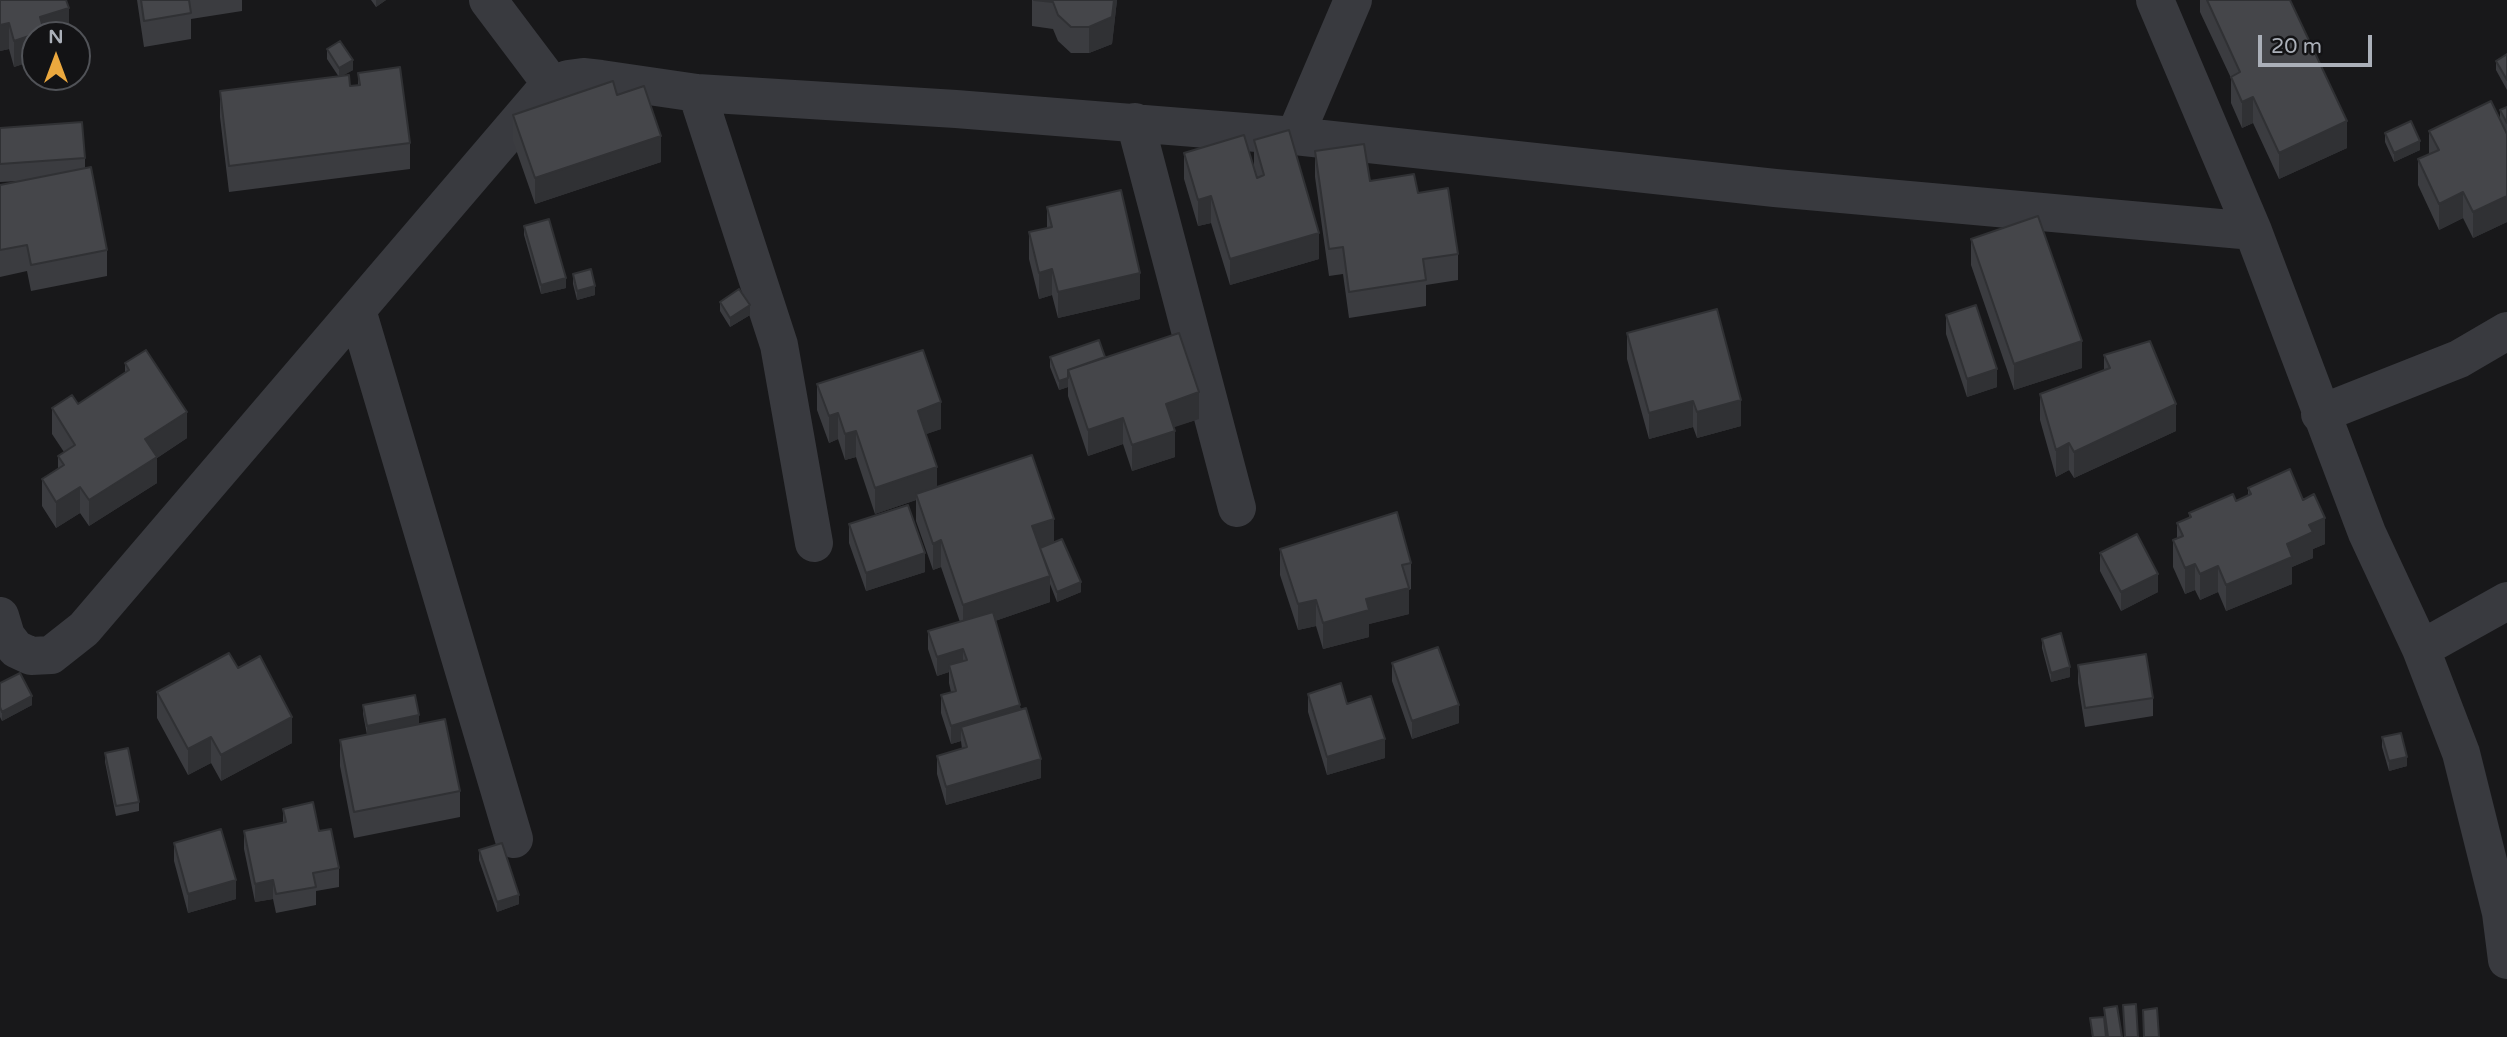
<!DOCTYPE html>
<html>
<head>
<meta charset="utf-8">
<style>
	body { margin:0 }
	#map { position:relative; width:2507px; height:1037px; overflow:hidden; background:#18181a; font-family:"Varela Round",sans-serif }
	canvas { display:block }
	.north { position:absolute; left:21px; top:21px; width:70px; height:70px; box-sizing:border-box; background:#131315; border:2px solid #505257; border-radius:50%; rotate:0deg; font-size:19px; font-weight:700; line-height:28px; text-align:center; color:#abb0b9 }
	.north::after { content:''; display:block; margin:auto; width:24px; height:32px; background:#eba83e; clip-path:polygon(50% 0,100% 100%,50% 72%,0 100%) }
	.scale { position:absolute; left:2258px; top:35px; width:114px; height:32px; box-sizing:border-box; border:4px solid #abb0b9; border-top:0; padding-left:9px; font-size:21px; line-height:24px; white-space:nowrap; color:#abb0b9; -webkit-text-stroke:5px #131315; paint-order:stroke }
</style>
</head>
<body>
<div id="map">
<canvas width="2507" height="1037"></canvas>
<div class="north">N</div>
<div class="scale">20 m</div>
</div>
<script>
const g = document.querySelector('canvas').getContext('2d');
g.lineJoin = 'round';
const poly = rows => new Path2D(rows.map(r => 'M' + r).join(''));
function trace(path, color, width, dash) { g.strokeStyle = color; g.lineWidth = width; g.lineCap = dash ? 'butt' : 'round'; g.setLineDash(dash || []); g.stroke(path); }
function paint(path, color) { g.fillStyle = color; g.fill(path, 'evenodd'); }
trace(poly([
	[488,0,552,85],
	[2155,0,2253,231,2367,533,2421,649,2461,753,2501,913,2507,960],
	[697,93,779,345,814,543],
	[1135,122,1237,508],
	[1295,136,1353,0],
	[357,310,514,839],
	[2320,414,2459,359,2507,331],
	[0,616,6,636,16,649,31,656,51,655,84,629,539,97,552,85,568,79,583,77,601,79,697,93,956,109,1295,136,1775,188,2253,231],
	[2421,649,2507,601]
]), '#393a3f', 38);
paint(poly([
	[0,0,69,34,35,35,35,60,14,67,9,49,0,51],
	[137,0,242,0,242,11,191,19,191,39,144,47],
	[371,0,386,0,376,7],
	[1032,0,1117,0,1112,44,1089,53,1071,53,1058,41,1053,29,1032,26],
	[2200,0,2290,0,2347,148,2279,179,2253,123,2242,128,2231,103,2231,78,2200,12],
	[327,49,353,70,341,76,350,86,358,85,358,73,410,143,410,169,229,192,220,117,220,91,339,77,327,59],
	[2507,54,2507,90,2496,70,2496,61],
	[617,95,661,162,535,204,513,141,513,115],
	[2507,107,2507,222,2473,238,2463,218,2439,230,2418,185,2418,159,2429,154,2429,131,2500,120,2500,110],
	[0,128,85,158,85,168,107,250,107,276,31,291,27,271,0,277,0,185,20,181,0,182],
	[2385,133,2420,150,2394,162,2385,142],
	[1254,140,1319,259,1230,285,1211,223,1198,226,1184,179,1184,153,1254,167],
	[1315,151,1370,181,1418,193,1458,254,1458,280,1426,285,1426,306,1349,318,1343,274,1329,276,1315,177],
	[1047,207,1140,299,1058,318,1052,295,1039,299,1029,259,1029,232,1047,228],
	[524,226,566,288,541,294,524,235],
	[1971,239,2082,368,2014,390,1971,265],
	[573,274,595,295,577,300,573,284],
	[720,302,750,315,730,327,720,311],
	[1946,315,1997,387,1967,397,1946,334],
	[1627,333,1741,426,1697,438,1693,427,1649,439,1627,359],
	[2104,355,2176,431,2074,478,2069,470,2056,477,2040,420,2040,394,2104,371],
	[1050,357,1105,357,1199,419,1173,427,1175,457,1132,471,1123,444,1088,456,1068,396,1068,387,1059,390,1050,367],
	[125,363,187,438,157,458,157,483,89,526,80,513,56,528,42,506,42,479,58,469,58,456,64,452,52,434,52,408,78,404,125,373],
	[817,384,941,429,926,434,937,487,1054,542,1081,592,1057,602,1050,584,1050,602,995,621,1041,778,946,805,937,774,937,756,962,749,961,741,951,744,941,713,941,695,951,692,949,683,949,672,937,676,928,649,928,631,960,622,941,567,933,570,916,521,916,500,875,514,856,457,845,460,838,439,829,443,817,410],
	[2248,488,2303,500,2325,544,2313,549,2313,558,2292,567,2292,584,2226,611,2218,592,2200,600,2195,590,2185,594,2173,567,2173,540,2177,539,2177,523,2189,518,2189,513,2236,501,2248,496],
	[849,524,925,572,866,591,849,543],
	[1280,549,1411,563,1411,589,1409,590,1409,614,1369,624,1369,637,1323,649,1316,626,1298,630,1280,575],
	[2100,553,2158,592,2121,611,2100,571],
	[2042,639,2070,677,2051,682,2042,648],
	[1392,663,1459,723,1412,739,1392,681],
	[2078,665,2153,698,2153,716,2085,727,2078,683],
	[0,683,32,705,2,721,0,717],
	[157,692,292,743,221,781,211,763,188,775,157,718],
	[1308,694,1347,704,1385,758,1327,775,1308,712],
	[363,705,419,724,460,791,460,817,354,838,340,766,340,740,367,735,363,714],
	[2382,737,2407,766,2389,771,2382,747],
	[105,753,139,802,139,811,116,816,105,762],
	[283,809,319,831,339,868,339,887,316,891,316,905,276,913,273,899,255,902,244,849,244,831,283,823],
	[174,843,236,899,188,913,174,861],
	[479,850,519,904,497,912,479,860],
	[2104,1008,2122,1037,2107,1037,2104,1020,2106,1037,2092,1037,2090,1018,2104,1017]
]), '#3b3c40');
paint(poly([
	[376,0,386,0,376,7],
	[1114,0,1117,0,1112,44,1089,53,1089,27],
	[69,8,69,34,35,35,35,60,14,67,14,41,40,17],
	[9,23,9,49,0,51,0,25],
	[353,60,353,70,339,78,339,68],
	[2253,97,2253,123,2242,128,2242,102],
	[2347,121,2347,148,2279,179,2279,153],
	[661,136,661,162,535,204,535,178],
	[2420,141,2420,150,2394,162,2394,153],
	[2463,192,2463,218,2439,230,2439,204],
	[1211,196,1211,223,1198,226,1198,200],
	[2507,196,2507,222,2473,238,2473,212],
	[1319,233,1319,259,1230,285,1230,259],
	[1052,269,1052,295,1039,299,1039,273],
	[1140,273,1140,299,1058,318,1058,292],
	[566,278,566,288,541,294,541,285],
	[595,286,595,295,577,300,577,291],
	[750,305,750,315,730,327,730,318],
	[2082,341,2082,368,2014,390,2014,364],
	[1997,369,1997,387,1967,397,1967,379],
	[1068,378,1068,387,1059,390,1059,381],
	[1199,392,1199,419,1166,430,1166,404],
	[1741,400,1741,426,1697,438,1697,412],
	[1693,401,1693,427,1649,439,1649,413],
	[941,402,941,429,918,437,918,411],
	[2176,404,2176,431,2074,478,2074,452],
	[187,412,187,438,157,458,157,483,89,526,89,500,145,439],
	[838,413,838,439,829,443,829,416],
	[1123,418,1123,444,1088,456,1088,430],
	[856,431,856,457,845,460,845,434],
	[1175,431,1175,457,1132,471,1132,445],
	[2069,443,2069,470,2056,477,2056,450],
	[937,467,937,494,916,494,916,500,875,514,875,488],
	[80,487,80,513,56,528,56,502],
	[2325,518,2325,544,2313,549,2313,558,2292,567,2292,584,2226,611,2226,585,2287,544,2309,525],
	[1054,519,1054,545,1032,552,1032,526],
	[941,540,941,567,933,570,933,544],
	[925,553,925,572,866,591,866,573],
	[2195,564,2195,590,2185,594,2185,568],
	[2218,566,2218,592,2200,600,2200,574],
	[2158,574,2158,592,2121,611,2121,592],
	[1050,576,1050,602,963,632,963,605],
	[1081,582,1081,592,1057,602,1057,592],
	[1409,588,1409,614,1369,624,1369,637,1323,649,1323,623,1366,599],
	[1316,600,1316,626,1298,630,1298,604],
	[963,649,963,667,949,665,949,672,937,676,937,657],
	[2070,667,2070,677,2051,682,2051,673],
	[32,696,32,705,2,721,2,712],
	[1020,705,1020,724,961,727,961,741,951,744,951,726],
	[1459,705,1459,723,1412,739,1412,721],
	[419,715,419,725,367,736,367,726],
	[292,717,292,743,221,781,221,755],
	[211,737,211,763,188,775,188,749],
	[1385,739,1385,758,1327,775,1327,757],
	[2407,757,2407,766,2389,771,2389,761],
	[1041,759,1041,778,946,805,946,787],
	[236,880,236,899,188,913,188,894],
	[273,880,273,899,255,902,255,884],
	[519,895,519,904,497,912,497,902]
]), '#303134');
const building = poly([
	[0,0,66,0,69,8,40,17,44,31,14,41,9,23,0,25,0,0],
	[141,0,189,0,191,13,144,21,141,0],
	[1034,0,1114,0,1112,17,1089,27,1071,27,1058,15,1053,2,1034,0],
	[2207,0,2290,0,2347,121,2279,153,2253,97,2242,102,2231,77,2240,72,2207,0],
	[340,41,353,60,339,68,327,49,340,41],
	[2507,54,2507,80,2496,61,2507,54],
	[400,67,410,143,229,166,220,91,349,75,350,86,360,85,358,73,400,67],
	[613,81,617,95,644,86,661,136,535,178,513,115,613,81],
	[2491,101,2507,134,2507,196,2473,212,2463,192,2439,204,2418,159,2439,150,2429,131,2491,101],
	[2507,107,2507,123,2500,110,2507,107],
	[2411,121,2420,141,2394,153,2385,133,2411,121],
	[82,122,85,158,0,164,0,128,82,122],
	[1289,130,1319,233,1230,259,1211,196,1198,200,1184,153,1244,135,1257,178,1264,175,1254,140,1289,130],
	[1364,144,1370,181,1414,174,1418,193,1448,188,1458,254,1423,259,1426,280,1349,292,1343,247,1329,249,1315,151,1364,144],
	[91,167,107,250,31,265,27,245,0,250,0,185,91,167],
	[1121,190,1140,273,1058,292,1052,269,1039,273,1029,232,1052,227,1047,207,1121,190],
	[2038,216,2082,341,2014,364,1971,239,2038,216],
	[549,219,566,278,541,285,524,226,549,219],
	[591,269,595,286,577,291,573,274,591,269],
	[739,289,750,305,730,318,720,302,739,289],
	[1976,305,1997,369,1967,379,1946,315,1976,305],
	[1717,309,1741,400,1697,412,1693,401,1649,413,1627,333,1717,309],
	[1179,333,1199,392,1166,404,1175,431,1132,445,1123,418,1088,430,1068,370,1179,333],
	[1099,340,1105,357,1068,370,1068,378,1059,381,1050,357,1099,340],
	[2150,341,2176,404,2074,452,2069,443,2056,450,2040,394,2110,368,2104,355,2150,341],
	[146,350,187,412,145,439,157,457,89,500,80,487,56,502,42,479,64,465,58,456,75,445,52,408,72,395,78,404,129,370,125,363,146,350],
	[923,350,941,402,918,411,937,467,875,488,856,431,845,434,838,413,829,416,817,384,923,350],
	[1032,455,1054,519,1032,526,1050,576,963,605,941,540,933,544,916,494,1032,455],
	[2290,469,2303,500,2314,494,2325,518,2309,525,2313,532,2287,544,2292,557,2226,585,2218,566,2200,574,2195,564,2185,568,2173,540,2183,536,2177,523,2191,517,2189,513,2233,494,2236,501,2251,494,2248,488,2290,469],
	[908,505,925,553,866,573,849,524,908,505],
	[1397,512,1411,563,1402,565,1409,588,1366,599,1369,610,1323,623,1316,600,1298,604,1280,549,1397,512],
	[2137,534,2158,574,2121,592,2100,553,2137,534],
	[1062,539,1081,582,1057,592,1040,548,1062,539],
	[993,612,1020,705,951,726,941,695,956,691,949,665,967,660,963,649,937,657,928,631,993,612],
	[2061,633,2070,667,2051,673,2042,639,2061,633],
	[1438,647,1459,705,1412,721,1392,663,1438,647],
	[229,653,238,668,260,656,292,717,221,755,211,737,188,749,157,692,229,653],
	[2146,654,2153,698,2085,708,2078,665,2146,654],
	[20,673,32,696,2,712,0,707,0,683,20,673],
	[1341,683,1347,704,1371,696,1385,739,1327,757,1308,694,1341,683],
	[415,695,419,715,367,726,363,705,415,695],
	[1026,708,1041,759,946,787,937,756,967,747,961,727,1026,708],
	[445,719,460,791,354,812,340,740,445,719],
	[2401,733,2407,757,2389,761,2382,737,2401,733],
	[128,748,139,802,116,806,105,753,128,748],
	[313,802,319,831,331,829,339,868,313,873,316,887,276,894,273,880,255,884,244,831,286,822,283,809,313,802],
	[221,829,236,880,188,894,174,843,221,829],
	[502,843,519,895,497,902,479,850,502,843],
	[2136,1004,2138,1037,2125,1037,2123,1005,2136,1004],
	[2117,1006,2122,1037,2108,1037,2104,1008,2117,1006],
	[2157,1008,2159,1037,2144,1037,2143,1010,2157,1008],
	[2104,1017,2106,1037,2093,1037,2090,1018,2104,1017]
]);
paint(building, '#45464a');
trace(building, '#303134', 2);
</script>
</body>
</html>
